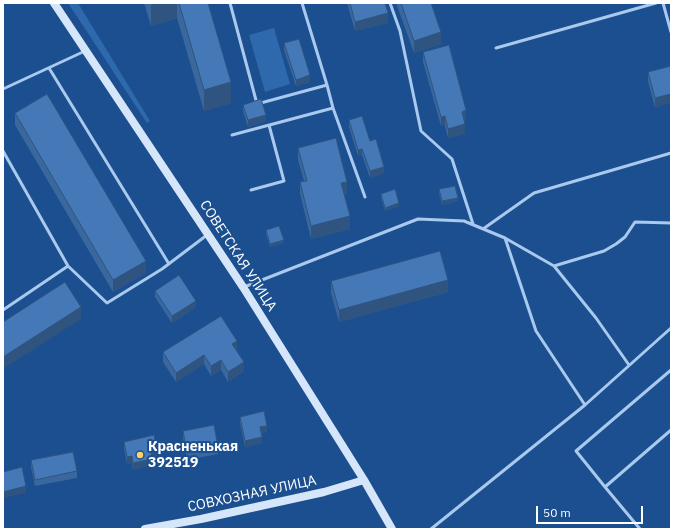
<!DOCTYPE html>
<html>
<head>
<meta charset="utf-8">
<style>
	body { margin:0 }
	#map { position:relative; width:674px; height:532px; overflow:hidden; background:#1b4f8f; font-family:"IBM Plex Sans",sans-serif }
	canvas { display:block }
	.frame { position:absolute; inset:0; border:4px solid #fff; pointer-events:none }
	.scale { position:absolute; left:536px; top:506px; width:107px; height:18px; box-sizing:border-box; border:2px solid #fff; border-top:0; padding-left:5px; font-size:12px; line-height:14px; white-space:nowrap; color:#fff; -webkit-text-stroke:3px #1b4f8f; paint-order:stroke }
</style>
</head>
<body>
<div id="map">
<canvas width="674" height="532"></canvas>
<div class="frame"></div>
<div class="scale">50 m</div>
</div>
<script>
const g = document.querySelector('canvas').getContext('2d');
g.lineJoin = 'round';
function paint(path, color) { g.fillStyle = color; g.fill(path, 'evenodd'); }
const poly = rows => new Path2D(rows.map(r => 'M' + r).join(''));
function trace(path, color, width, dash) { g.strokeStyle = color; g.lineWidth = width; g.lineCap = dash ? 'butt' : 'round'; g.setLineDash(dash || []); g.stroke(path); }
function label(font, color, halo, rows, align = 'center') {
  g.font = font + ' "IBM Plex Sans",sans-serif'; g.lineWidth = 4; g.setLineDash([]); g.textBaseline = 'middle'; g.strokeStyle = halo; g.fillStyle = color; for (const [text, x, y, turn = 0] of rows) {
    g.save(); g.translate(x, y); g.rotate((+turn || 0) * Math.PI / 180); g.textAlign = isNaN(turn) ? turn : align; if (halo) g.strokeText(text, 0, 0); g.fillText(text, 0, 0); g.restore();
  }
}
paint(poly([
	[68,3,78,3,150,121,147,123],
	[274,28,290,84,265,92,249,35]
]), '#2e69ad');
trace(poly([
	[230,3,257,104,327,85,302,3],
	[390,3,400,31,421,131,452,159,473,224],
	[663,3,671,32],
	[496,48,656,3],
	[49,68,169,264],
	[3,89,85,51],
	[333,108,365,197],
	[232,135,333,108,327,85],
	[3,151,68,266,107,303,162,269,207,235],
	[251,190,284,181,269,125],
	[483,229,534,193,671,153],
	[505,238,554,266,596,318,629,365],
	[554,266,604,251,616,244,625,237,635,222,671,223],
	[244,287,418,219,464,221,505,238,536,331,585,405],
	[3,310,68,266],
	[605,487,576,451,671,370],
	[431,529,585,405,671,328],
	[640,529,605,487,671,430]
]), '#a9c9ee', 3);
trace(poly([
	[54,3,243,287,364,480,392,529],
	[145,529,201,519,324,492,364,480]
]), '#d6e6fa', 8);
paint(poly([
	[144,3,208,3,231,103,204,111,177,18,151,26],
	[347,3,385,3,388,23,355,31],
	[396,3,431,3,441,44,414,53],
	[284,43,310,82,296,86,284,50],
	[423,52,466,120,464,120,465,134,448,138,445,126,441,126,423,62],
	[671,66,655,108,648,81,648,72],
	[243,105,266,121,248,127,243,111],
	[15,113,146,273,113,292,15,125],
	[349,120,370,141,384,173,370,178,362,155,358,156,349,127],
	[298,148,347,194,344,195,350,229,311,239,300,194,300,182,304,181,298,160],
	[439,189,458,201,442,205,439,193],
	[381,194,399,206,385,211,381,198],
	[266,230,284,243,270,247,266,234],
	[331,281,448,292,339,322,331,293],
	[155,291,196,307,172,323,155,297],
	[237,350,244,371,228,382,221,370,211,376,204,364,176,382,163,362,163,352],
	[240,417,267,432,261,433,262,443,245,447,240,423],
	[183,431,218,447,218,454,187,460,183,438],
	[124,442,157,456,152,457,152,465,133,470,132,463,127,464,124,449],
	[31,460,77,471,77,478,35,486,31,467]
]), '#3a679d');
paint(poly([
	[158,3,177,3,177,18,151,26,151,5],
	[388,13,388,23,355,31,355,22],
	[441,32,441,44,414,53,414,41],
	[310,75,310,82,296,86,296,80],
	[231,82,231,103,204,111,204,90],
	[671,94,671,103,655,108,655,98],
	[466,110,466,120,462,121,462,112],
	[266,115,266,121,248,127,248,120],
	[445,116,445,126,441,126,441,117],
	[465,124,465,134,448,138,448,129],
	[362,149,362,155,358,156,358,150],
	[384,167,384,173,370,178,370,171],
	[347,182,347,194,341,196,341,183],
	[458,198,458,201,442,205,442,201],
	[399,203,399,206,385,211,385,208],
	[350,216,350,229,311,239,311,226],
	[284,240,284,243,270,247,270,244],
	[146,261,146,273,113,292,113,280],
	[448,280,448,292,339,322,339,310],
	[196,301,196,307,172,323,172,316],
	[81,307,81,319,3,369,3,357],
	[237,341,237,350,232,353,232,344],
	[204,355,204,364,176,382,176,373],
	[221,360,221,370,211,376,211,366],
	[244,362,244,371,228,382,228,372],
	[267,426,267,432,260,434,260,427],
	[262,437,262,443,245,447,245,441],
	[157,449,157,456,151,457,151,451],
	[132,456,132,463,127,464,127,457],
	[152,459,152,465,133,470,133,463],
	[26,486,26,493,3,498,3,492]
]), '#305480');
const building = poly([
	[151,3,158,3,151,5,151,3],
	[179,3,208,3,231,82,204,90,179,3],
	[350,3,385,3,388,13,355,22,350,3],
	[401,3,431,3,441,32,414,41,401,3],
	[299,39,310,75,296,80,284,43,299,39],
	[449,45,466,110,462,112,465,124,448,129,445,116,441,117,423,52,449,45],
	[671,66,671,94,655,98,648,72,671,66],
	[47,94,146,261,113,280,15,113,47,94],
	[261,99,266,115,248,120,243,105,261,99],
	[362,116,370,141,376,139,384,167,370,171,362,149,358,150,349,120,362,116],
	[336,138,347,182,341,183,350,216,311,226,300,182,307,181,298,148,336,138],
	[455,186,458,198,442,201,439,189,455,186],
	[395,189,399,203,385,208,381,194,395,189],
	[279,226,284,240,270,244,266,230,279,226],
	[440,251,448,280,339,310,331,281,440,251],
	[179,275,196,301,172,316,155,291,179,275],
	[65,282,81,307,3,357,3,322,65,282],
	[221,316,237,341,232,344,244,362,228,372,221,360,211,366,204,355,176,373,163,352,221,316],
	[264,411,267,426,260,427,262,437,245,441,240,417,264,411],
	[214,425,218,447,187,453,183,431,214,425],
	[154,435,157,449,151,451,152,459,133,463,132,456,127,457,124,442,154,435],
	[73,452,77,471,35,480,31,460,73,452],
	[22,467,26,486,3,492,3,472,22,467]
]);
paint(building, '#4478b7');
trace(building, '#305480', 1);
for (const [x, y, r, color] of [
	[140,455,4,"#ffd166"]
]) { const dot = new Path2D(); dot.arc(x, y, r, 0, 2 * Math.PI); g.fillStyle = color; g.fill(dot); trace(dot, '#1b4f8f', 1.5); }
label('14px', '#fff', '#1b4f8f', [
	["СОВЕТСКАЯ УЛИЦА",238,256,57],
	["СОВХОЗНАЯ УЛИЦА",252,494,-12]
]);
label('bold 14px', '#fff', '#1b4f8f', [
	["Красненькая",148,447],
	["392519",148,463]
], 'left');
</script>
</body>
</html>
